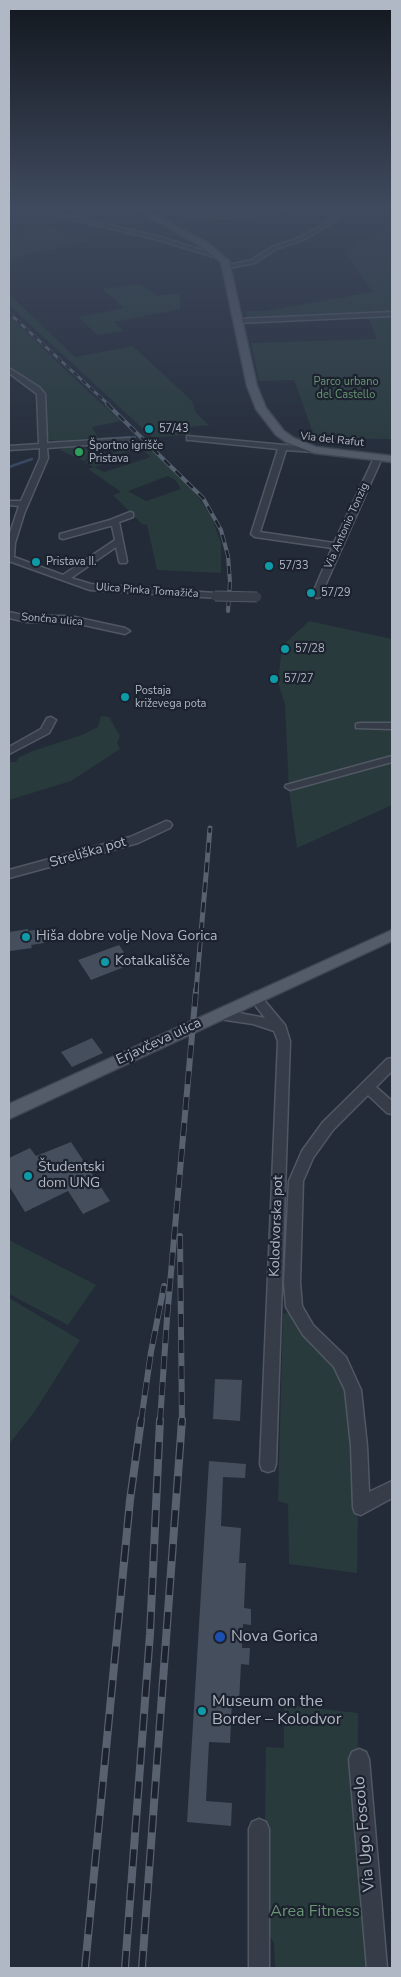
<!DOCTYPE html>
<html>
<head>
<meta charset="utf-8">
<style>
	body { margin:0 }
	#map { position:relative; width:401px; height:1977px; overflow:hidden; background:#232b38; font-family:"Nunito Sans",sans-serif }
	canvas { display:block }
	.frame { position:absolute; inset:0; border:10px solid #b1b8c5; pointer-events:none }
</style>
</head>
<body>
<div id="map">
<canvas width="401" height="1977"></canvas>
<div class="frame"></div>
</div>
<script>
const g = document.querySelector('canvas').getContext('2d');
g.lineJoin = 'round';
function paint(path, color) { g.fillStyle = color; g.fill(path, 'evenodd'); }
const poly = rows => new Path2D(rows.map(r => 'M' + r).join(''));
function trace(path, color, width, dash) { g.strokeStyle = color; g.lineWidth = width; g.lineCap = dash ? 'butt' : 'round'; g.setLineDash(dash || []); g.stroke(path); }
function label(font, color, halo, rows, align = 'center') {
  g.font = font + ' "Nunito Sans",sans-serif'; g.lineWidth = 4.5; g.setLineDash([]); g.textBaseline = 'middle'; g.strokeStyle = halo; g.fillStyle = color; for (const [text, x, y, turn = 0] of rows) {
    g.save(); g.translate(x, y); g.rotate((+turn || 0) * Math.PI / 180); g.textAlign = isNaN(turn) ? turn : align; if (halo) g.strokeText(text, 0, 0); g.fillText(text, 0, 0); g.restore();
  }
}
paint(poly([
	[392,223,392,312,247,317,245,311,265,311,373,292,344,252],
	[40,224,88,240,9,259,9,237],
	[139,284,158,296,179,293,181,309,113,322,124,331,97,335,79,317,124,308,103,289],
	[9,294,75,357,133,346,192,401,196,413,209,425,190,427,191,434,153,438,9,305],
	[9,316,93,396,121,421,92,427,98,438,56,441,47,439,47,407,44,393,9,366],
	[368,317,392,317,392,439,315,438,294,380,259,381,251,343,377,339],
	[143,441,184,479,204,505,212,518,221,543,221,573,157,570,147,525,142,524,113,495,121,492,88,469,94,467,85,462,122,450,136,442],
	[139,447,151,457,104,472,94,467,106,463,103,460],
	[168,476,176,481,181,489,146,501,128,491],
	[73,443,98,454,84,461,60,450],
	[309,621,392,639,392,805,297,848,289,790,285,705,278,682,282,646],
	[101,716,109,717,120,736,117,743,120,749,71,781,9,800,9,762,16,762,19,757,33,751,82,735,98,727],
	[9,1240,96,1285,68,1325,9,1294],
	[9,1298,80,1340,35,1411,9,1444],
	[293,1311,324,1349,349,1389,358,1508,357,1573,289,1564,288,1504,278,1501,283,1314],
	[284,1705,358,1713,357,1836,371,1968,275,1968,274,1943,264,1926,266,1747,284,1748]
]), '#283a3c');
trace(poly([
	[101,439,135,437],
	[9,467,32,459]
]), '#394861', 2.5);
paint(poly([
	[28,929,28,931,41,929,44,943,31,945,32,948,10,951,9,932],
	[119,945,132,964,91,980,78,960],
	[92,1038,103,1053,72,1067,61,1052],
	[71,1142,110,1201,83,1214,68,1191,25,1212,9,1186,9,1158,30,1148,36,1156],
	[215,1379,242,1380,240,1421,213,1419],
	[209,1461,246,1464,245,1478,223,1477,221,1526,241,1528,239,1563,246,1563,244,1608,251,1609,251,1625,243,1624,242,1648,250,1648,249,1665,241,1664,239,1703,232,1702,230,1743,209,1742,206,1801,232,1803,231,1826,187,1822]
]), '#444e5d');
const minor = poly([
	[25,208,34,208,161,237,224,257,221,259,159,240,25,208],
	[162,208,169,208,206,215,295,208,233,218,206,219,176,214,162,208],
	[327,208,333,208,338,216,334,222,305,239,276,249,255,263,228,268,225,266,251,260,272,247,301,237,330,220,332,216,327,208],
	[392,312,392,316,238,323,235,321,238,319,392,312],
	[9,368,39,387,45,394,47,443,129,438,133,440,129,442,47,448,48,458,24,514,15,543,14,557,63,575,115,540,112,526,110,526,63,539,60,538,60,534,110,520,130,512,133,513,133,517,119,522,127,561,126,563,120,563,119,561,116,547,71,578,91,584,215,593,218,594,218,598,90,590,9,561,9,536,19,506,9,505,9,501,21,501,40,458,40,448,9,450,9,446,39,444,37,394,9,373,9,368],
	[187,436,317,448,317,452,314,452,286,450,260,532,334,543,374,458,381,456,382,458,320,597,317,598,312,595,332,548,255,537,251,534,278,449,190,440,187,440,187,436],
	[9,612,27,616,70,616,125,628,130,631,125,634,70,622,27,622,9,618,9,612],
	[51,717,56,720,49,733,9,754,9,747,41,729,47,718,51,717],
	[360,723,392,723,392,729,356,728,356,724,360,723],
	[392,756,392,762,290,790,285,787,286,785,392,756],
	[166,821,170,822,172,825,170,828,138,843,9,878,9,870,130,837,166,821],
	[255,992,259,994,285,1025,290,1041,276,1464,274,1470,268,1472,262,1470,260,1464,278,1041,274,1031,253,1024,219,1019,215,1017,213,1014,215,1011,219,1009,265,1018,249,997,251,994,255,992],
	[392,1058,392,1071,376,1087,392,1101,392,1114,387,1113,368,1095,333,1130,313,1158,303,1181,300,1282,302,1306,313,1325,346,1357,361,1390,367,1446,369,1492,392,1481,392,1498,361,1515,355,1513,353,1507,351,1446,345,1390,334,1367,303,1335,286,1307,284,1282,289,1181,302,1151,323,1122,387,1059,392,1058],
	[359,1749,366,1752,369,1759,387,1968,367,1968,349,1759,352,1752,359,1749],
	[259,1819,266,1822,269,1829,269,1968,249,1968,249,1829,252,1822,259,1819]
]);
const major = poly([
	[134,208,143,208,208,243,229,261,257,386,266,408,284,431,294,438,316,447,392,456,392,462,314,453,286,442,276,435,256,409,247,386,221,262,202,247,134,208],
	[392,930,392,941,9,1119,9,1104,392,930]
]);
trace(minor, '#515864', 3);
trace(major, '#3f4652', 3);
paint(minor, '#363d49');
paint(major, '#545c69');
const railFar4 = poly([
	[9,313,109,405]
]);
const railFar3 = poly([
	[107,404,203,498,221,530,228,556,230,582,228,611]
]);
const railFar2 = poly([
	[196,992,210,828]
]);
const railFar1 = poly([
	[180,1236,182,1421],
	[141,1421,151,1352,164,1286],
	[160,1421,167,1318,196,990]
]);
const rail = poly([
	[85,1968,130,1500,141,1420],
	[125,1968,150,1634,160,1420],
	[142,1968,182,1420]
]);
trace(railFar4, '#586170', 3);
trace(railFar3, '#586170', 4);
trace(railFar2, '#586170', 5);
trace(railFar1, '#586170', 6);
trace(rail, '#586170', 8);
trace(railFar4, '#1c222e', 2, [5.5]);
trace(railFar3, '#1c222e', 2.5, [8]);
trace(railFar2, '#1c222e', 3, [10]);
trace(railFar1, '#1c222e', 4.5, [13]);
trace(rail, '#1c222e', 5.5, [17]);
const minorBridge = poly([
	[215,596,257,597]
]);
trace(minorBridge, '#515864', 11, []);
trace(minorBridge, '#363d49', 9);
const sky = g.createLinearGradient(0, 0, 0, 484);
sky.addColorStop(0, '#13181f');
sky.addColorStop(0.43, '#3f4a5e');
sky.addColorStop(1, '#3f4a5e00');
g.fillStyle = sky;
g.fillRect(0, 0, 401, 484);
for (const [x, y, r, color] of [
	[149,429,5,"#0f9aa8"],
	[79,452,5,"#2e9e5b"],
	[36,562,5,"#0f9aa8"],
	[269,566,5,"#0f9aa8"],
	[311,593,5,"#0f9aa8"],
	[285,649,5,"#0f9aa8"],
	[274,679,5,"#0f9aa8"],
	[125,697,5,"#0f9aa8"],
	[26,937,5,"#0f9aa8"],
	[105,962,5,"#0f9aa8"],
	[28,1176,5,"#0f9aa8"],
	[220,1637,6,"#1a4fb4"],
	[202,1711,5,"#0f9aa8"]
]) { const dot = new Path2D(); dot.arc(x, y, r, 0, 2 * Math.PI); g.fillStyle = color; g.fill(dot); trace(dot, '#1c222e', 2); }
label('11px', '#699575', '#1c222e', [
	["Parco urbano",346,382],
	["del Castello",346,395]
]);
label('11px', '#b1b8c5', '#1c222e', [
	["57/43",159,429],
	["Športno igrišče",89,446],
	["Pristava",89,459],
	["Pristava II.",46,562],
	["57/33",279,566],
	["57/29",321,593],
	["57/28",295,649],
	["57/27",284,679],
	["Postaja",135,691],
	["križevega pota",135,704]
], 'left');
label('11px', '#b1b8c5', '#1c222e', [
	["Via del Rafut",332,440,6],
	["Via Antonio Tonzig",347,526,-66],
	["Ulica Pinka Tomažiča",147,591,4],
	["Sončna ulica",52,620,5]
]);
label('14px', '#b1b8c5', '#1c222e', [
	["Streliška pot",88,853,-16],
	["Erjavčeva ulica",159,1042,-25],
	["Kolodvorska pot",277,1226,-88]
]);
label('14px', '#b1b8c5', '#1c222e', [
	["Hiša dobre volje Nova Gorica",36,937],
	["Kotalkališče",115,962],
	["Študentski",38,1168],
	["dom UNG",38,1184]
], 'left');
label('16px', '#b1b8c5', '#1c222e', [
	["Nova Gorica",231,1637],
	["Museum on the",212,1702],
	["Border – Kolodvor",212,1720]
], 'left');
label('16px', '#b1b8c5', '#1c222e', [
	["Via Ugo Foscolo",365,1834,-95]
]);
label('16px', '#699575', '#1c222e', [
	["Area Fitness",315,1912]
]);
</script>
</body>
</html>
